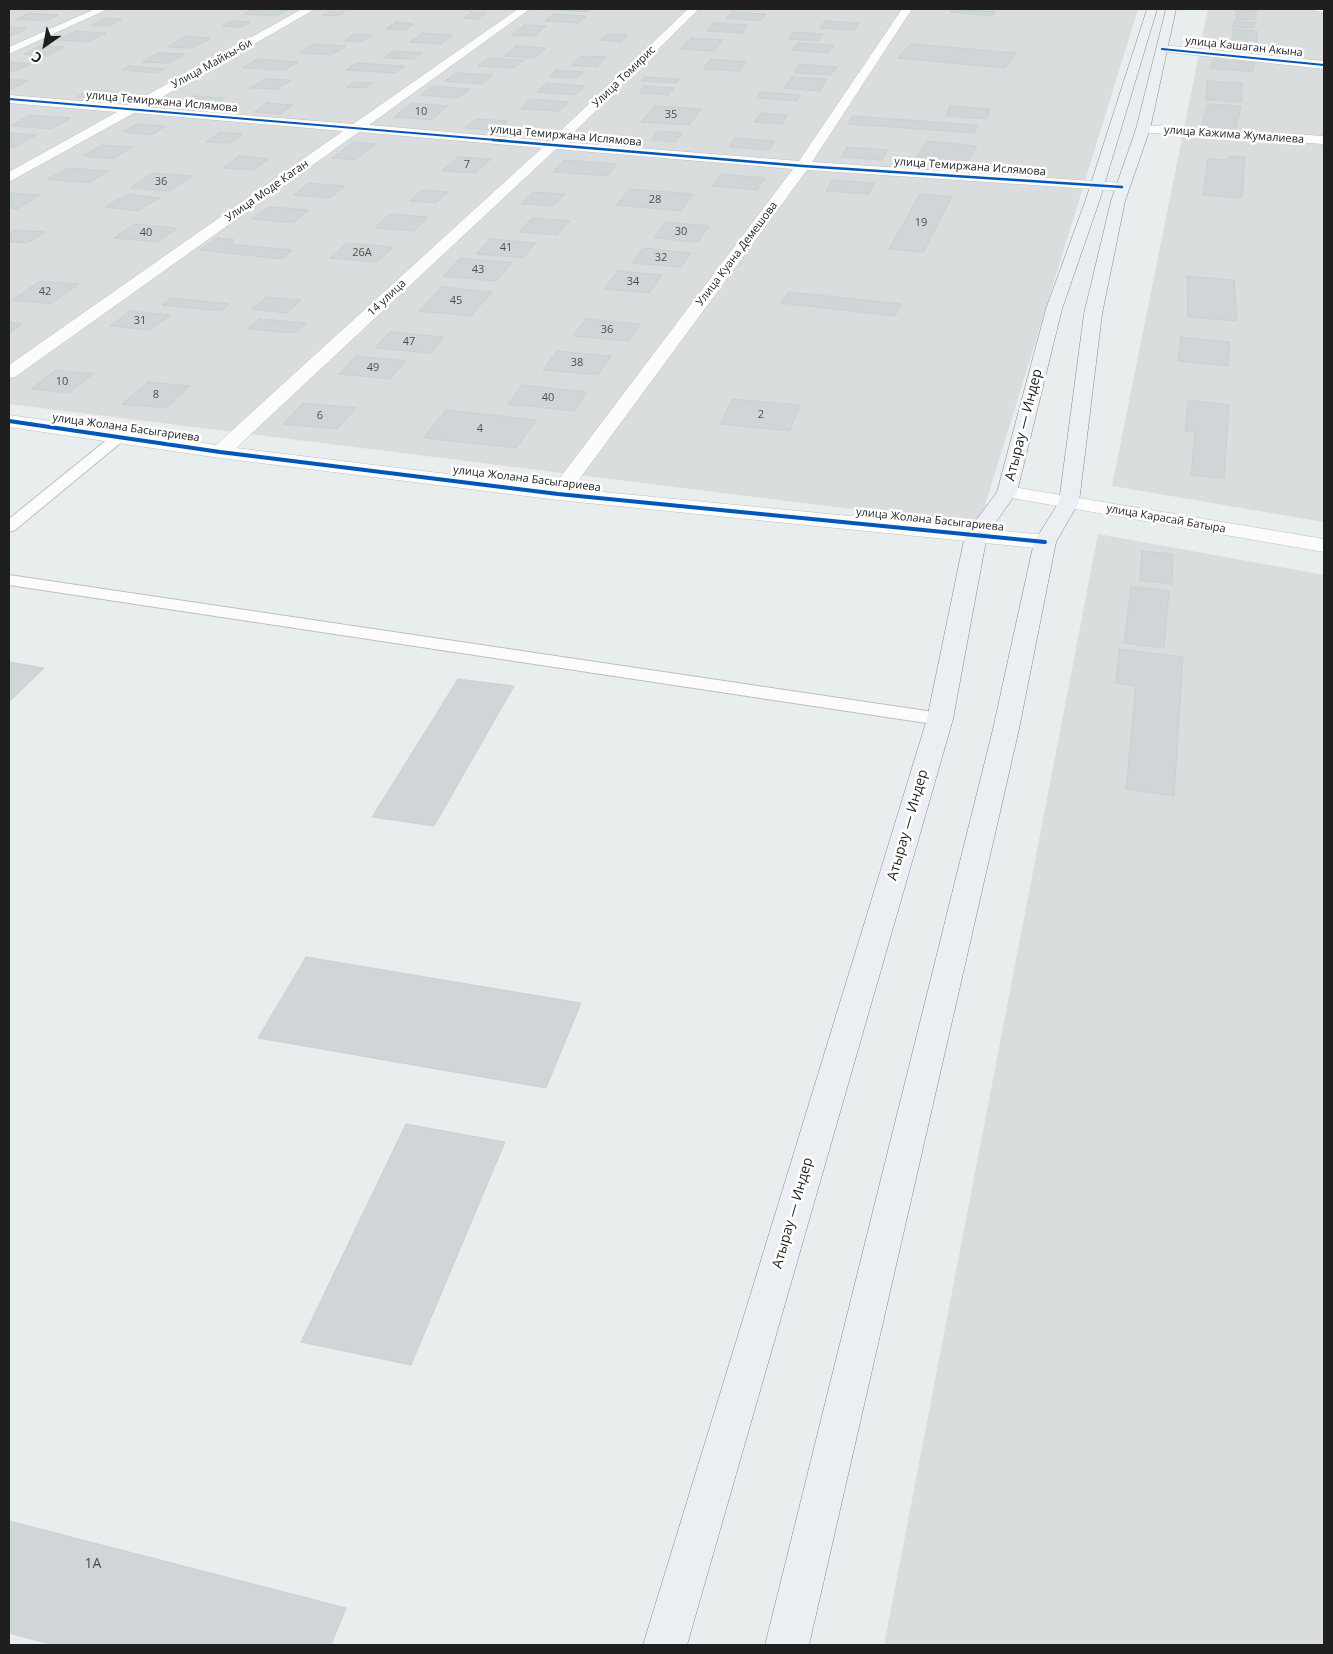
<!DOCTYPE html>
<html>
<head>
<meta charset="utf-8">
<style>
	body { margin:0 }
	#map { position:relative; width:1333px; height:1654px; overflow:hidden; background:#e8edee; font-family:"Open Sans",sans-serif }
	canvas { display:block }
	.frame { position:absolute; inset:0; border:10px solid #1f1f1f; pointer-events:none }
	.north { position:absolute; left:20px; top:20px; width:50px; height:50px; -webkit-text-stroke:4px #fff; paint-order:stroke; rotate:213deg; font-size:14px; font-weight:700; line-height:20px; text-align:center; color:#1f1f1f }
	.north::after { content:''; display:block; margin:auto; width:18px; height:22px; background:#1f1f1f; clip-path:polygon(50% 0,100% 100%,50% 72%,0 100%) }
</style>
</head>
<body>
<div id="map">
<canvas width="1333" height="1654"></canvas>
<div class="frame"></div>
<div class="north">С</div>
</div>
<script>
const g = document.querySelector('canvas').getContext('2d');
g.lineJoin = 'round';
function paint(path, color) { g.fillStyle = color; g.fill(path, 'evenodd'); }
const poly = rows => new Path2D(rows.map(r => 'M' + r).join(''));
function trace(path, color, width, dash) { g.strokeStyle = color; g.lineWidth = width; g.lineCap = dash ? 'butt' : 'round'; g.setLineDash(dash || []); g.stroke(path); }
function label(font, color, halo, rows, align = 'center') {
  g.font = font + ' "Open Sans",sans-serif'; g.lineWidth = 5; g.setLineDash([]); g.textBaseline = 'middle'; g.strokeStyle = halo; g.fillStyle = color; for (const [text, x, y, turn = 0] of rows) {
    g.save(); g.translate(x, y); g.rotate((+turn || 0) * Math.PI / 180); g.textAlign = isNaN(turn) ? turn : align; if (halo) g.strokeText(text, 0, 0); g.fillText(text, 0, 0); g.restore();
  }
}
paint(poly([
	[9,9,1138,9,979,525,9,404],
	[1208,9,1324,9,1324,522,1112,486],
	[1098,534,1324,575,1324,1645,884,1645]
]), '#d9dddd');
const building = poly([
	[254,9,275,9,288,10,276,16,244,14,254,9],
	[560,9,591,9,588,12,558,10,560,9],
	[954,9,961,9,996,12,992,16,950,12,954,9],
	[1236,9,1256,9,1256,20,1236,19,1236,9],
	[329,12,345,12,339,16,322,15,329,12],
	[471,12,486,13,478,19,463,18,471,12],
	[733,12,766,14,760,21,726,18,733,12],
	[29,13,58,15,45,21,16,19,29,13],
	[553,14,586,16,578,23,545,21,553,14],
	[106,18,122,19,108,26,91,25,106,18],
	[232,21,250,22,241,27,222,26,232,21],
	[825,21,859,23,854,30,819,28,825,21],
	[1234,21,1255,23,1254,28,1233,27,1234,21],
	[396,22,414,24,405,30,386,29,396,22],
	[714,23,748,25,742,33,707,31,714,23],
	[524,25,546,26,535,36,512,35,524,25],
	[9,27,27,28,9,37,9,27],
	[1233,29,1257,31,1257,41,1232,39,1233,29],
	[76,31,106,33,88,42,57,40,76,31],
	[794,32,823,34,818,41,789,39,794,32],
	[423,33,453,35,441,44,410,42,423,33],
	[354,34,372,35,361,42,344,41,354,34],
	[607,34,628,35,621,42,600,40,607,34],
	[186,36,211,38,193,48,167,47,186,36],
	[691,38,723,40,714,51,681,49,691,38],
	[1233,41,1258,43,1258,51,1232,49,1233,41],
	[798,43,834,45,828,53,792,50,798,43],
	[313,44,346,46,332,55,300,53,313,44],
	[911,44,1016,53,1005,68,897,58,911,44],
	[42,45,64,47,47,56,24,54,42,45],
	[516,46,546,48,535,58,504,56,516,46],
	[393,51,422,53,413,59,384,58,393,51],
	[158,53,185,54,169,63,142,62,158,53],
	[581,56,607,57,597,67,571,65,581,56],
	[488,58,524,60,514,68,478,66,488,58],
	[257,59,298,62,284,70,243,68,257,59],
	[711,59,747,62,739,71,703,69,711,59],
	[1213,60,1255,63,1252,72,1210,68,1213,60],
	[9,62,31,64,15,71,9,71,9,62],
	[356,63,405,66,395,73,346,70,356,63],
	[800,64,837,67,831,75,794,73,800,64],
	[129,66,164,69,157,73,122,70,129,66],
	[556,70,583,72,576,78,549,77,556,70],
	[456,73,493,75,482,84,445,81,456,73],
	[645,77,679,79,676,83,641,81,645,77],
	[792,77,827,79,820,91,784,88,792,77],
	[9,79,28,81,12,89,9,89,9,79],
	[265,79,291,80,277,89,251,88,265,79],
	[1207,81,1242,83,1242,102,1206,100,1207,81],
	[354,82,373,83,365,88,346,87,354,82],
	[547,83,585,86,575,95,537,92,547,83],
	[433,86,470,89,458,98,421,95,433,86],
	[645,86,674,88,668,95,639,93,645,86],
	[88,90,121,92,109,99,76,97,88,90],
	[761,92,801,95,797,101,757,98,761,92],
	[193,96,225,98,211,107,179,105,193,96],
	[530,99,569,102,559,111,520,109,530,99],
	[267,103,293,105,280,114,254,112,267,103],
	[412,103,448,106,431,120,394,117,412,103],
	[1208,104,1241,106,1235,132,1200,129,1208,104],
	[655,106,701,109,689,125,641,122,655,106],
	[950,106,990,109,987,119,946,116,950,106],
	[761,113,788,115,782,124,754,122,761,113],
	[30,115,71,118,52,129,11,126,30,115],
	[853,116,977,125,975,133,848,124,853,116],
	[476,119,508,121,498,130,465,128,476,119],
	[136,124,165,126,152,135,123,132,136,124],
	[658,131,682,133,675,142,651,140,658,131],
	[220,132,243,134,229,143,206,142,220,132],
	[9,133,36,135,14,148,9,147,9,133],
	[735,138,775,141,769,150,729,147,735,138],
	[927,141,977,146,963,168,912,164,927,141],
	[353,142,375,144,355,160,332,158,353,142],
	[102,145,132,147,113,159,83,156,102,145],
	[847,147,887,150,882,160,841,157,847,147],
	[239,156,269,159,253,170,223,168,239,156],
	[1229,156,1245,157,1242,198,1203,195,1208,159,1228,160,1229,156],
	[458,157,491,159,476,173,442,171,458,157],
	[564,160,617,164,607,176,553,172,564,160],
	[68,168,108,171,89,183,48,179,68,168],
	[152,173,192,176,170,191,130,188,152,173],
	[721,174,765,178,757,190,712,186,721,174],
	[832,180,874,183,869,194,826,191,832,180],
	[309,183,345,186,330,198,294,195,309,183],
	[630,189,693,194,681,211,616,205,630,189],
	[422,190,448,192,436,203,410,201,422,190],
	[533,192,565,194,554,206,521,204,533,192],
	[10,193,40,195,17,209,9,208,9,194,10,193],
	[128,194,160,198,137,211,105,207,128,194],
	[920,194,952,197,923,252,889,249,920,194],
	[269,207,309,210,293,223,252,219,269,207],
	[390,214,428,217,414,231,375,228,390,214],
	[532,218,570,221,557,235,519,232,532,218],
	[666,222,709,226,698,242,654,238,666,222],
	[134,224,177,228,158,242,114,238,134,224],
	[15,230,45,232,28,243,9,242,9,234,15,230],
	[218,238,235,240,230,244,292,250,282,259,200,250,218,238],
	[490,239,536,243,523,258,476,254,490,239],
	[347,243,393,247,377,262,330,258,347,243],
	[643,248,691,253,681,267,632,263,643,248],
	[460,258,512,263,496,281,443,276,460,258],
	[618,271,662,275,649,293,604,289,618,271],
	[1187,276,1234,280,1237,321,1188,317,1187,276],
	[40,281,79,284,51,304,12,300,40,281],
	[442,287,492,292,471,316,419,311,442,287],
	[789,292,901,304,895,316,781,303,789,292],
	[267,297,301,300,287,313,252,309,267,297],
	[171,298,229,304,221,311,162,305,171,298],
	[130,311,170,315,150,330,110,326,130,311],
	[259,319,306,323,295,333,248,329,259,319],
	[586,319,640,324,629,341,573,336,586,319],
	[9,322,22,324,9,333,9,322],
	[390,332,444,337,430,353,375,348,390,332],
	[1181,337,1230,342,1228,366,1178,361,1181,337],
	[557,351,611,356,598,375,543,370,557,351],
	[356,356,406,361,390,379,339,374,356,356],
	[56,370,93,374,69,393,31,389,56,370],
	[148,382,190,386,166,408,122,404,148,382],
	[522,385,587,392,574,411,508,404,522,385],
	[732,399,800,405,790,431,721,424,732,399],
	[1188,400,1229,405,1224,478,1191,475,1195,432,1185,431,1188,400],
	[303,403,356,408,337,429,283,424,303,403],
	[446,410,536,420,516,448,423,438,446,410],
	[1142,551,1173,554,1172,584,1140,580,1142,551],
	[1131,586,1169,591,1164,648,1124,643,1131,586],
	[1119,649,1183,657,1174,796,1126,789,1136,686,1116,683,1119,649],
	[9,662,44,668,9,702,9,662],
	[458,679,514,686,434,826,372,817,458,679],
	[306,957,581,1003,546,1088,258,1038,306,957],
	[406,1124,505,1142,411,1365,301,1342,406,1124],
	[9,1521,346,1608,331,1645,53,1645,9,1633,9,1521]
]);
paint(building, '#d0d6d7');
trace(building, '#c9d1d1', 1);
const service = poly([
	[119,433,124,434,126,437,124,440,15,530,9,532,9,519,114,434,119,433],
	[9,575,940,713,947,715,949,719,947,723,940,725,9,585,9,575]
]);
const minor = poly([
	[95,9,108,9,9,54,9,47,95,9],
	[302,9,315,9,145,107,353,124,518,9,530,9,369,125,550,141,688,9,699,9,564,142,799,161,902,9,912,9,812,162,1122,183,1127,184,1129,187,1127,190,1122,191,807,170,572,489,1045,535,1053,537,1056,542,1053,547,1045,549,558,500,220,458,9,427,9,415,216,445,542,148,359,132,15,377,9,378,9,365,343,131,134,113,9,182,9,172,117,112,9,103,9,95,129,105,302,9],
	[556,149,793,169,553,487,236,448,556,149],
	[1314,9,1324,9,1324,12,1315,11,1314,9],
	[1162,45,1324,61,1324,69,1158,51,1156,49,1158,47,1162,45],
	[1143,125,1324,136,1324,144,1138,132,1136,129,1138,126,1143,125],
	[1007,486,1324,539,1324,552,1000,496,997,492,1000,488,1007,486]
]);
const tertiary = poly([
	[1165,9,1176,9,1170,12,1165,9]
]);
const secondary = poly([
	[1147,9,1157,9,1100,199,1062,309,1017,492,987,535,953,719,687,1645,643,1645,927,719,965,535,997,492,1046,309,1086,199,1147,9],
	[1166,9,1176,9,1150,129,1125,201,1102,314,1079,502,1056,542,1019,729,809,1645,765,1645,993,729,1034,542,1059,502,1084,314,1111,201,1136,129,1166,9]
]);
trace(service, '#bdbfbf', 2);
trace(minor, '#bdbfbf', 1);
trace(tertiary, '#bdbfbf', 1);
trace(secondary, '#7f8999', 1);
paint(service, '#fcfcfc');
paint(minor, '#fcfcfc');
paint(tertiary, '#fcfcfc');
paint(secondary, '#ebeff4');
trace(poly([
	[1162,49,1324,65],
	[9,99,508,141]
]), '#0057b8', 2);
trace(poly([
	[493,140,803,166,1122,187]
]), '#0057b8', 2.5);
trace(poly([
	[9,421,220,452,558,494,1045,542]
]), '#0057b8', 4);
label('11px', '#1f1f1f', '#fff', [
	["улица Кашаган Акына",1244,47,6],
	["Улица Майкы-би",212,64,-29],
	["Улица Томирис",624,77,-44],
	["улица Темиржана Ислямова",162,102,5],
	["улица Кажима Жумалиева",1234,135,4],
	["улица Темиржана Ислямова",566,136,5],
	["улица Темиржана Ислямова",970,167,4],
	["Улица Моде Каган",267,191,-35],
	["Улица Куана Демешова",737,254,-53],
	["14 улица",387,298,-43],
	["улица Жолана Басыгариева",126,428,8],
	["улица Жолана Басыгариева",527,479,7],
	["улица Карасай Батыра",1166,519,10],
	["улица Жолана Басыгариева",930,520,6]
]);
label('11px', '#4c4e4e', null, [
	["10",421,112],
	["35",671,115],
	["7",467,165],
	["36",161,182],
	["28",655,200],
	["19",921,223],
	["30",681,232],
	["40",146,233],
	["41",506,248],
	["26А",362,253],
	["32",661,258],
	["43",478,270],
	["34",633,282],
	["42",45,292],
	["45",456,301],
	["31",140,321],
	["36",607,330],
	["47",409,342],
	["38",577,363],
	["49",373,368],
	["10",62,382],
	["8",156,395],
	["40",548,398],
	["2",761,415],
	["6",320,416],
	["4",480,429]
]);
label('14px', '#1f1f1f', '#fff', [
	["Атырау — Индер",1024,425,-76],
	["Атырау — Индер",908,825,-74],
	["Атырау — Индер",793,1213,-74]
]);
label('14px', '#4c4e4e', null, [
	["1А",93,1564]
]);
</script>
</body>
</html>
